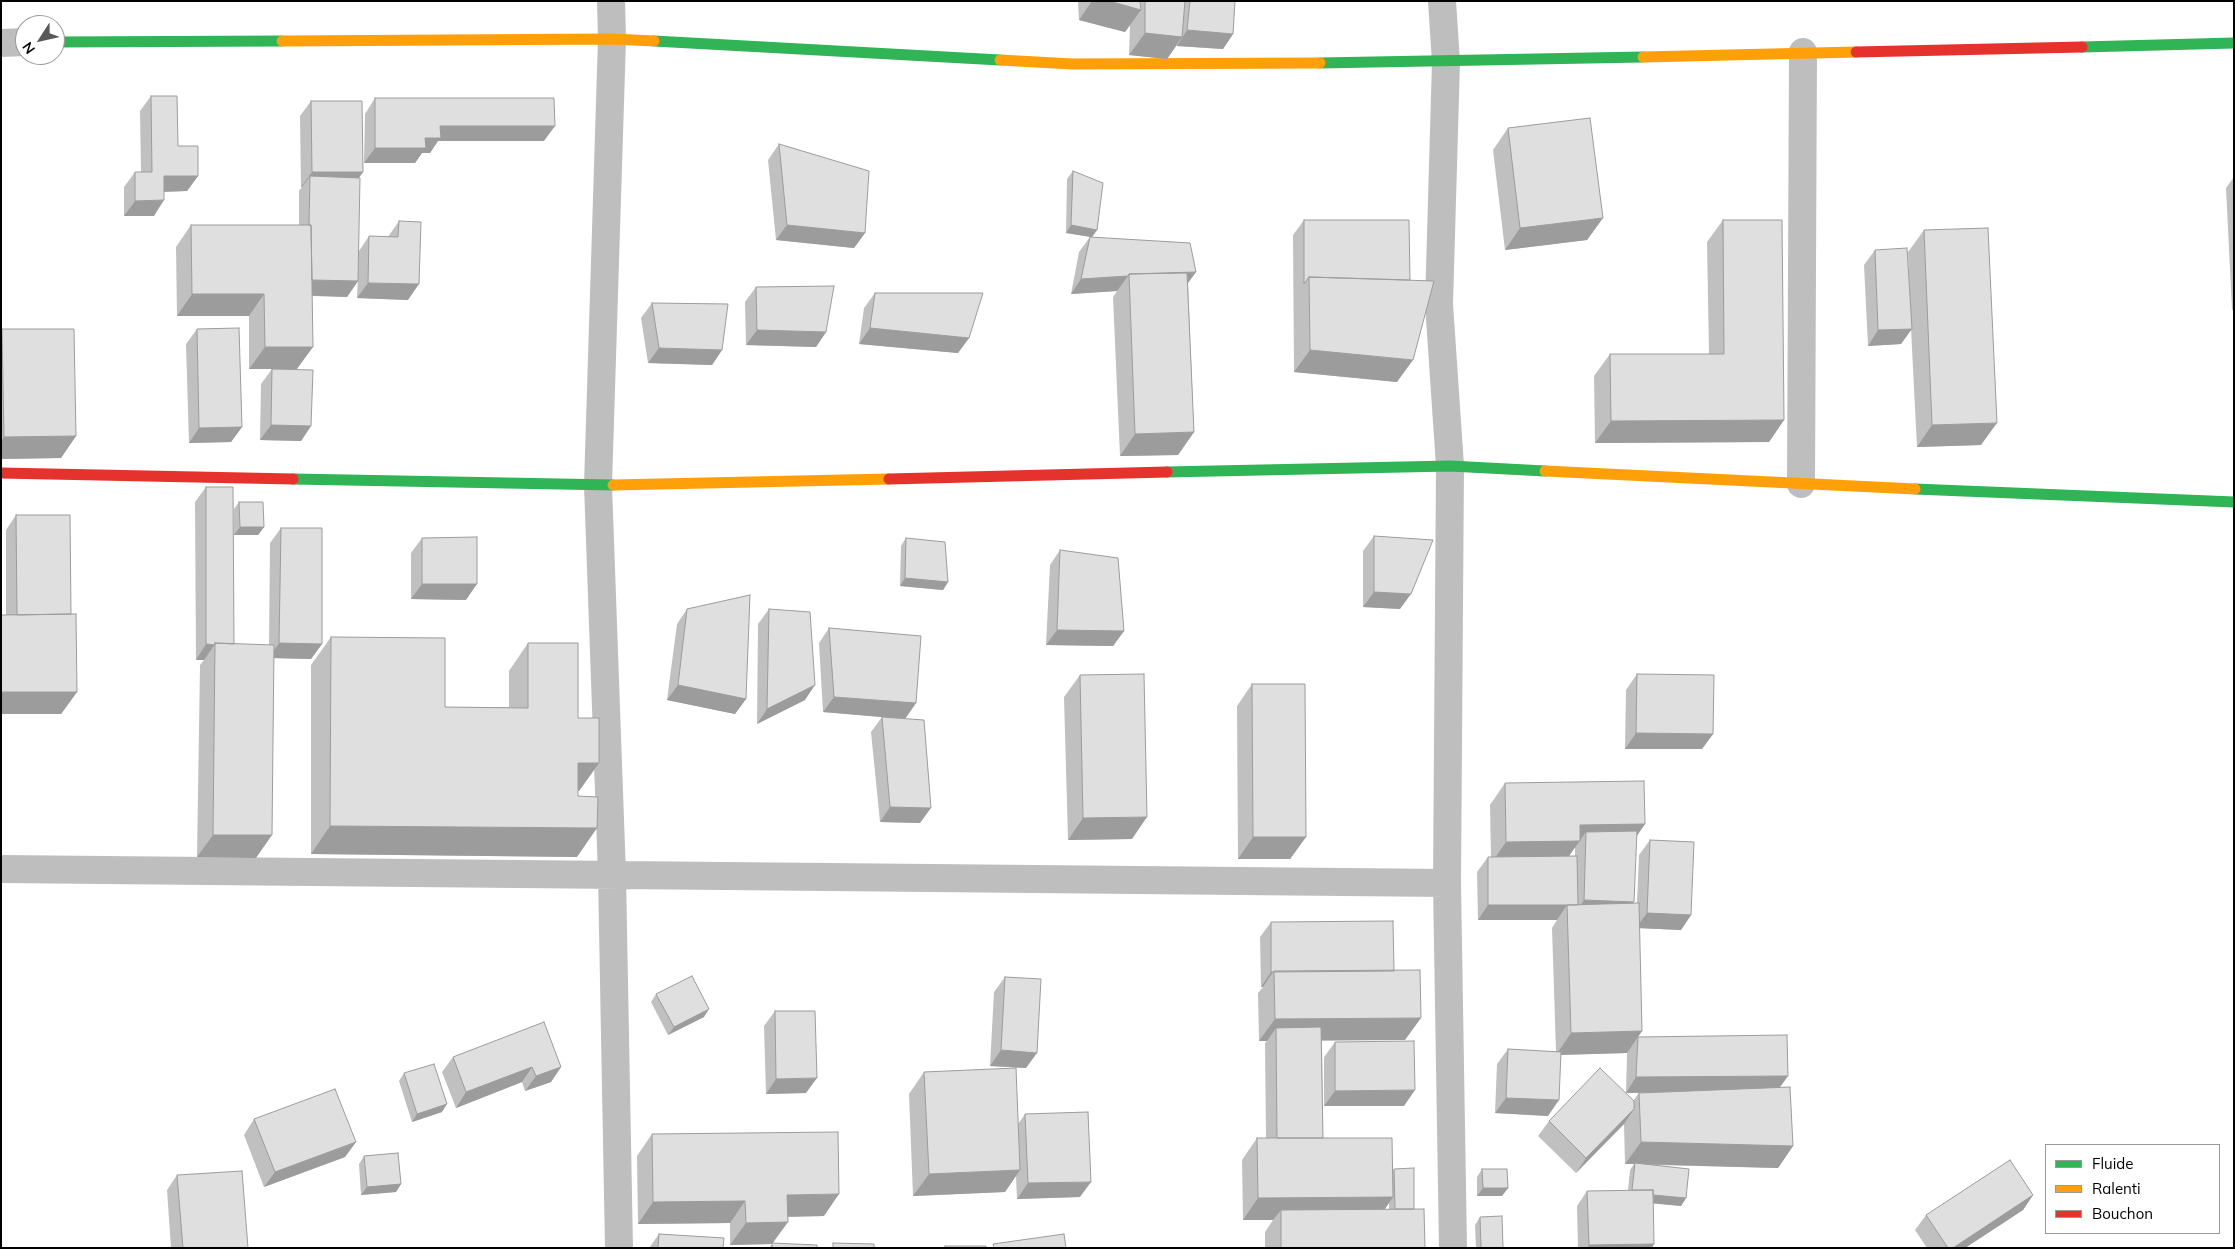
<!DOCTYPE html>
<html>
<head>
<meta charset="utf-8">
<style>
	body { margin:0 }
	#map { position:relative; width:2235px; height:1249px; overflow:hidden; background:#fff; font-family:Mulish,sans-serif }
	canvas { display:block }
	.frame { position:absolute; inset:0; border:2px solid #000; pointer-events:none }
	.legend { position:absolute; left:2045px; top:1144px; width:175px; height:90px; box-sizing:border-box; background:#fff; border:1px solid #999; margin:0; padding:6px 9px; list-style:none; font-size:15px; color:#000 }
	.legend li { display:flex; align-items:center; gap:10px; height:25px }
	.legend b { width:25px; border:1px solid #999 }
	.north { position:absolute; left:15px; top:15px; width:50px; height:50px; box-sizing:border-box; background:#fff; border:1px solid #999; border-radius:50%; rotate:235deg; font-size:14px; font-weight:700; line-height:20px; text-align:center; color:#000 }
	.north::after { content:''; display:block; margin:auto; width:18px; height:22px; background:#595959; clip-path:polygon(50% 0,100% 100%,50% 72%,0 100%) }
</style>
</head>
<body>
<div id="map">
<canvas width="2235" height="1249"></canvas>
<div class="frame"></div>
<ul class="legend">
<li><b style="height:6px;background:#30b455"></b>Fluide</li>
<li><b style="height:6px;background:#ff9f0a"></b>Ralenti</li>
<li><b style="height:6px;background:#e5322d"></b>Bouchon</li>
</ul>
<div class="north">N</div>
</div>
<script>
const g = document.querySelector('canvas').getContext('2d');
g.lineJoin = 'round';
const poly = rows => new Path2D(rows.map(r => 'M' + r).join(''));
function trace(path, color, width, dash) { g.strokeStyle = color; g.lineWidth = width; g.lineCap = dash ? 'butt' : 'round'; g.setLineDash(dash || []); g.stroke(path); }
function paint(path, color) { g.fillStyle = color; g.fill(path, 'evenodd'); }
trace(poly([
	[611,1,612,39,598,485,612,875,619,1248],
	[1442,1,1446,62,1439,304,1450,466,1447,883,1453,1248],
	[1,43,25,42],
	[1801,484,1803,52],
	[1,869,1447,883]
]), '#bebebe', 28);
trace(poly([
	[654,41,1000,60],
	[55,42,282,41],
	[2082,47,2234,43],
	[1320,63,1643,57],
	[1167,472,1450,466,1545,471],
	[293,479,613,485],
	[1915,489,2234,502]
]), '#30b455', 11);
trace(poly([
	[282,41,612,39,654,41],
	[1643,57,1856,52],
	[1000,60,1072,64,1320,63],
	[1545,471,1915,489],
	[613,485,889,479]
]), '#ff9f0a', 11);
trace(poly([
	[1856,52,2082,47],
	[1,473,293,479],
	[889,479,1167,472]
]), '#e5322d', 11);
paint(poly([
	[1078,1,1235,1,1233,34,1223,49,1177,46,1177,45,1167,59,1129,55,1130,25,1125,32,1079,20],
	[151,96,178,146,198,176,187,191,164,192,154,216,124,216,124,187,135,172,141,172,140,111],
	[375,98,544,141,438,141,430,153,422,153,415,163,364,163,365,114],
	[311,101,363,172,359,178,358,281,347,297,312,296,297,369,278,369,311,426,301,441,260,440,261,384,272,369,249,369,249,316,177,316,176,247,191,225,299,225,299,191,302,187,301,187,300,116],
	[1508,128,1603,218,1587,240,1505,250,1493,150],
	[779,144,865,233,854,248,776,240,768,160],
	[1073,171,1097,230,1092,237,1196,272,1188,283,1194,432,1178,455,1120,456,1113,297,1117,291,1071,294,1079,252,1090,237,1066,233,1067,179],
	[2234,177,2234,310,2232,310,2226,188],
	[1304,220,1397,382,1294,372,1293,235],
	[1723,220,1784,420,1769,442,1595,443,1594,376,1610,354,1709,354,1707,242],
	[399,221,408,300,357,298,359,251,369,236,388,237],
	[1924,230,1981,445,1917,447,1911,329,1901,344,1868,346,1864,265,1875,250,1911,328,1908,252],
	[756,287,826,332,816,347,746,345,745,302],
	[875,293,969,338,958,353,859,344,864,308],
	[652,303,722,350,712,365,648,363,641,318],
	[2,329,76,436,61,458,1,459,1,331],
	[197,329,242,427,231,442,189,443,186,344],
	[206,487,234,644,269,645,270,543,281,528,322,644,311,659,274,658,256,858,197,857,200,665,204,660,196,660,195,502],
	[239,502,264,527,258,535,234,535,234,509],
	[16,515,71,614,77,692,61,714,6,615,6,530],
	[1374,536,1400,609,1363,607,1363,551],
	[422,538,466,600,411,599,411,553],
	[906,538,948,582,943,590,900,586,901,546],
	[1060,550,1124,631,1113,646,1046,645,1050,565],
	[687,609,746,699,735,714,667,700,677,624],
	[769,609,805,700,757,724,758,624],
	[829,628,916,703,905,719,823,712,819,643],
	[331,637,445,707,509,707,509,671,528,643,578,718,599,763,579,791,578,791,577,857,311,854,311,665],
	[1637,674,1713,734,1702,749,1625,749,1626,690],
	[1080,675,1132,839,1068,840,1064,697],
	[1252,684,1306,837,1290,859,1238,859,1237,706],
	[882,717,920,823,880,822,871,732],
	[1505,783,1645,824,1636,836,1633,904,1637,903,1639,855,1650,840,1691,915,1681,930,1639,928,1642,1031,1638,1037,1788,1076,1780,1087,1793,1146,1778,1168,1655,1165,1686,1198,1681,1206,1653,1203,1652,1248,1578,1248,1577,1206,1587,1191,1628,1190,1630,1170,1634,1164,1625,1164,1624,1124,1576,1173,1538,1136,1549,1121,1633,1101,1639,1093,1645,1092,1626,1093,1627,1053,1561,1055,1548,1116,1495,1113,1497,1064,1508,1049,1556,1052,1552,928,1557,920,1478,920,1477,872,1488,857,1491,857,1490,805],
	[1575,847,1575,856,1569,856],
	[1271,922,1394,971,1405,1040,1322,1040,1323,1138,1393,1171,1394,1169,1414,1209,1425,1248,1265,1248,1265,1232,1273,1220,1243,1220,1242,1160,1257,1138,1266,1138,1265,1043,1267,1041,1259,1041,1258,993,1263,987,1261,987,1260,937],
	[1389,1203,1389,1209,1385,1209],
	[1005,977,1026,1068,990,1066,994,992],
	[656,994,704,1017,668,1035,651,1002],
	[775,1011,806,1093,766,1094,764,1026],
	[1335,1042,1404,1106,1324,1106,1324,1057],
	[453,1057,561,1067,551,1082,525,1091,522,1082,456,1108,442,1072],
	[924,1072,1018,1124,1025,1114,1080,1197,1017,1199,1016,1176,1005,1192,913,1196,909,1094],
	[404,1073,442,1112,412,1122,399,1081],
	[254,1119,356,1142,345,1157,264,1187,244,1135],
	[652,1134,824,1216,788,1217,773,1243,817,1248,769,1248,772,1244,730,1245,730,1223,638,1224,637,1156],
	[364,1156,401,1184,396,1192,361,1195,359,1164],
	[1482,1169,1508,1188,1502,1196,1477,1196,1477,1177],
	[177,1175,248,1248,171,1248,167,1190],
	[2033,1195,2023,1210,1965,1248,1927,1248,1915,1230,1926,1215],
	[1480,1217,1503,1248,1476,1248,1475,1225],
	[659,1234,723,1248,649,1248]
]), '#c0c0c0');
paint(poly([
	[472,1,549,1,471,2],
	[1092,1,1109,1,1141,10,1125,32,1079,20],
	[1187,30,1233,34,1223,49,1177,46],
	[1145,33,1182,37,1167,59,1129,55],
	[440,126,555,126,544,141,438,141,430,153,422,153,415,163,364,163,375,148,425,138],
	[312,172,363,172,352,187,310,176,302,187,301,187],
	[164,176,198,176,187,191,154,192],
	[164,200,154,216,124,216,135,201],
	[1603,218,1587,240,1505,250,1520,228],
	[787,225,865,233,854,248,776,240],
	[1071,225,1097,230,1092,237,1066,233],
	[1196,272,1185,287,1129,276],
	[1128,276,1117,291,1071,294,1081,279],
	[308,280,358,281,347,297,297,295],
	[368,283,419,284,408,300,357,298],
	[192,294,264,294,249,316,177,316],
	[870,328,969,338,958,353,859,344],
	[1912,329,1901,344,1868,346,1878,330],
	[757,330,826,332,816,347,746,345],
	[265,347,313,347,297,369,249,369],
	[659,348,722,350,712,365,648,363],
	[1310,350,1413,360,1397,382,1294,372],
	[1784,420,1769,442,1595,443,1611,421],
	[1997,423,1981,445,1917,447,1932,425],
	[271,425,311,426,301,441,260,440],
	[242,427,231,442,189,443,199,428],
	[1194,432,1178,455,1120,456,1135,434],
	[76,436,61,458,1,459,1,441,4,437],
	[240,527,264,527,258,535,234,535],
	[905,578,948,582,943,590,900,586],
	[422,584,477,584,466,600,411,599],
	[1374,592,1411,594,1400,609,1363,607],
	[1057,630,1124,631,1113,646,1046,645],
	[279,643,322,644,311,659,269,658],
	[206,644,215,644,204,660,196,660],
	[678,685,746,699,735,714,667,700],
	[815,685,805,700,757,724,767,709],
	[1,692,77,692,61,714,1,714],
	[834,697,916,703,905,719,823,712],
	[1636,733,1713,734,1702,749,1625,749],
	[578,763,599,763,579,791,558,791],
	[890,807,931,808,920,823,880,822],
	[1147,817,1132,839,1068,840,1083,818],
	[1645,824,1630,846,1586,832,1564,863,1491,864,1506,842,1580,825],
	[330,826,597,828,577,857,311,854],
	[213,835,272,835,256,858,197,857],
	[1253,837,1306,837,1290,859,1238,859],
	[1584,900,1634,902,1624,917,1574,916],
	[1488,905,1578,905,1567,905,1557,920,1478,920],
	[1647,913,1691,915,1681,930,1636,928],
	[1271,972,1273,972,1263,987,1261,987],
	[709,1009,704,1017,668,1035,674,1027],
	[1421,1018,1405,1040,1276,1041,1276,1028,1267,1041,1259,1041,1275,1019],
	[1642,1031,1627,1053,1556,1055,1571,1033],
	[1001,1050,1037,1053,1026,1068,990,1066],
	[532,1067,522,1082,456,1108,466,1092],
	[561,1067,551,1082,525,1091,536,1076],
	[1788,1076,1777,1091,1626,1093,1636,1077],
	[817,1078,806,1093,766,1094,776,1079],
	[1415,1090,1404,1106,1324,1106,1335,1091],
	[1506,1098,1559,1100,1548,1116,1495,1113],
	[447,1104,442,1112,412,1122,417,1114],
	[1634,1109,1624,1124,1576,1173,1586,1158],
	[356,1142,345,1157,264,1187,275,1172],
	[1641,1142,1793,1146,1778,1168,1635,1164,1635,1163,1634,1164,1625,1164],
	[1020,1170,1005,1192,913,1196,929,1174],
	[1091,1182,1080,1197,1017,1199,1028,1183],
	[401,1184,396,1192,361,1195,367,1187],
	[1483,1188,1508,1188,1502,1196,1477,1196],
	[1632,1193,1686,1198,1681,1206,1627,1201],
	[839,1194,824,1216,772,1217,787,1195],
	[2033,1195,2023,1210,1965,1248,1953,1248],
	[1393,1197,1378,1219,1281,1210,1273,1220,1243,1220,1258,1198],
	[745,1201,730,1223,638,1224,653,1202],
	[788,1222,772,1244,730,1245,746,1223],
	[1654,1244,1652,1248,1587,1248,1589,1245]
]), '#9c9c9c');
const building = poly([
	[1109,1,1140,1,1141,10,1109,1],
	[1145,1,1185,1,1182,37,1145,33,1145,1],
	[1190,1,1235,1,1233,34,1187,30,1190,1],
	[151,96,177,96,178,146,198,146,198,176,164,176,164,200,135,201,135,172,152,172,151,96],
	[375,98,554,98,555,126,440,126,441,138,425,138,426,148,375,148,375,98],
	[311,101,362,101,363,172,312,172,311,101],
	[1590,118,1603,218,1520,228,1508,128,1590,118],
	[779,144,869,171,865,233,787,225,779,144],
	[1073,171,1103,183,1097,230,1071,225,1073,171],
	[310,176,360,178,358,281,312,280,311,225,309,225,310,176],
	[1304,220,1409,220,1410,280,1309,277,1304,284,1304,220],
	[1723,220,1782,220,1784,420,1611,421,1610,354,1724,354,1723,220],
	[399,221,421,222,419,284,368,283,369,236,398,237,399,221],
	[191,225,311,225,313,347,265,347,264,294,192,294,191,225],
	[1988,228,1997,423,1932,425,1924,230,1988,228],
	[1090,237,1190,243,1196,272,1129,274,1128,276,1081,279,1090,237],
	[1907,248,1912,329,1878,330,1875,250,1907,248],
	[1187,273,1194,432,1135,434,1129,274,1187,273],
	[1309,277,1434,281,1413,360,1310,350,1309,277],
	[834,286,826,332,757,330,756,287,834,286],
	[875,293,983,293,969,338,870,328,875,293],
	[652,303,728,304,722,350,659,348,652,303],
	[239,328,242,427,199,428,197,329,239,328],
	[2,329,74,329,76,436,4,437,2,329],
	[272,369,313,370,311,426,271,425,272,369],
	[206,487,233,487,234,644,215,643,215,645,206,644,206,487],
	[239,502,263,502,264,527,240,527,239,502],
	[16,515,70,515,71,614,17,615,16,515],
	[281,528,322,528,322,644,279,643,281,528],
	[1374,536,1433,540,1411,594,1374,592,1374,536],
	[477,537,477,584,422,584,422,538,477,537],
	[906,538,945,542,948,582,905,578,906,538],
	[1060,550,1118,558,1124,631,1057,630,1060,550],
	[750,595,746,699,678,685,687,609,750,595],
	[769,609,810,612,815,685,767,709,769,609],
	[76,614,77,692,1,692,1,615,76,614],
	[829,628,921,636,916,703,834,697,829,628],
	[331,637,445,638,445,707,528,708,528,643,578,643,578,718,599,718,599,763,578,763,578,796,598,797,597,828,330,826,331,637],
	[215,643,274,645,272,835,213,835,215,643],
	[1144,674,1147,817,1083,818,1080,675,1144,674],
	[1637,674,1714,675,1713,734,1636,733,1637,674],
	[1252,684,1305,684,1306,837,1253,837,1252,684],
	[882,717,924,720,931,808,890,807,882,717],
	[1644,781,1645,824,1580,825,1580,841,1506,842,1505,783,1644,781],
	[1637,831,1634,902,1584,900,1586,832,1637,831],
	[1650,840,1694,842,1691,915,1647,913,1650,840],
	[1577,856,1578,905,1488,905,1488,857,1577,856],
	[1639,903,1642,1031,1571,1033,1567,905,1639,903],
	[1393,921,1394,971,1271,972,1271,922,1393,921],
	[1420,970,1421,1018,1275,1019,1274,971,1420,970],
	[692,976,709,1009,674,1027,656,994,692,976],
	[1005,977,1041,979,1037,1053,1001,1050,1005,977],
	[775,1011,815,1011,817,1078,776,1079,775,1011],
	[544,1022,561,1067,536,1076,532,1067,466,1092,453,1057,544,1022],
	[1321,1027,1323,1138,1277,1138,1276,1028,1321,1027],
	[1787,1035,1788,1076,1636,1077,1638,1037,1787,1035],
	[1414,1041,1415,1090,1335,1091,1335,1042,1414,1041],
	[1508,1049,1561,1052,1559,1100,1506,1098,1508,1049],
	[434,1064,447,1104,417,1114,404,1073,434,1064],
	[1016,1068,1020,1170,929,1174,924,1072,1016,1068],
	[1600,1068,1634,1101,1634,1109,1586,1158,1549,1121,1600,1068],
	[1790,1087,1793,1146,1641,1142,1639,1093,1790,1087],
	[335,1089,356,1142,275,1172,254,1119,335,1089],
	[1088,1112,1091,1182,1028,1183,1025,1114,1088,1112],
	[838,1132,839,1194,787,1195,788,1222,746,1223,745,1201,653,1202,652,1134,838,1132],
	[1257,1138,1392,1138,1393,1197,1258,1198,1257,1138],
	[398,1153,401,1184,367,1187,364,1156,398,1153],
	[2010,1160,2033,1195,1953,1248,1948,1248,1926,1215,2010,1160],
	[1635,1163,1689,1169,1686,1198,1653,1195,1653,1190,1632,1190,1635,1163],
	[1414,1168,1414,1209,1395,1209,1394,1169,1414,1168],
	[1482,1169,1507,1169,1508,1188,1483,1188,1482,1169],
	[242,1171,248,1248,183,1248,177,1175,242,1171],
	[1653,1190,1654,1244,1589,1245,1587,1191,1653,1190],
	[1424,1209,1425,1248,1281,1248,1281,1210,1424,1209],
	[1502,1216,1503,1248,1481,1248,1480,1217,1502,1216],
	[659,1234,724,1238,723,1248,658,1248,659,1234],
	[1064,1234,1066,1248,994,1248,993,1244,1064,1234],
	[772,1243,817,1245,817,1248,772,1248,772,1243],
	[833,1243,874,1244,874,1248,833,1248,833,1243],
	[945,1246,986,1246,986,1248,945,1248,945,1246]
]);
paint(building, '#dfdfdf');
trace(building, '#9c9c9c', 1);
</script>
</body>
</html>
